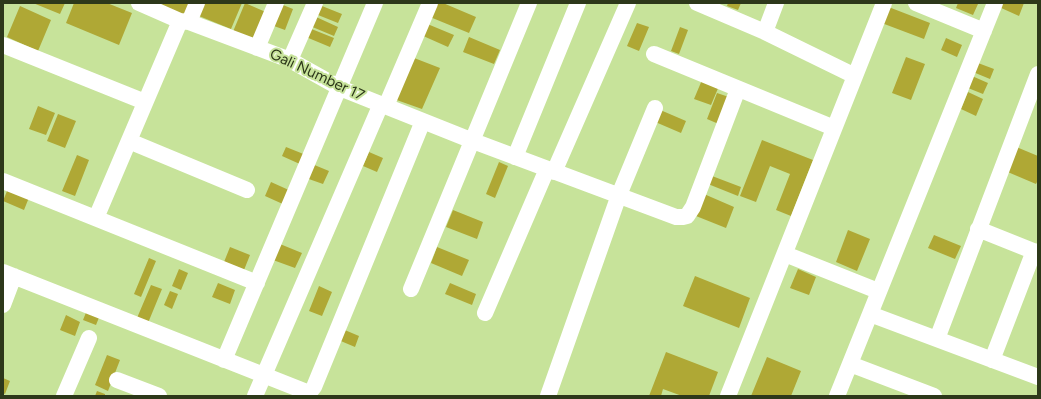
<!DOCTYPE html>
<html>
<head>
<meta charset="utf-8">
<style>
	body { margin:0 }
	#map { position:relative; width:1041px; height:399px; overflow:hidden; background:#c7e39a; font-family:Figtree,sans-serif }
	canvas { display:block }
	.frame { position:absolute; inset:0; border:4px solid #2d381a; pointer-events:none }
</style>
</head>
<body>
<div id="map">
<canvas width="1041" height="399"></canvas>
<div class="frame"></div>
</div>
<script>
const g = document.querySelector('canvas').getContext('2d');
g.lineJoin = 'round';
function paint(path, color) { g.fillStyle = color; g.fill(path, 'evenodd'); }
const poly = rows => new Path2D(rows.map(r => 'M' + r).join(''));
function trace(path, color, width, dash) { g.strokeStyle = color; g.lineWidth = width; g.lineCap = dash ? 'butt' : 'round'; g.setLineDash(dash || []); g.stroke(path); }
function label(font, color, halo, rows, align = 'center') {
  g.font = font + ' Figtree,sans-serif'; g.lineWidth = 4; g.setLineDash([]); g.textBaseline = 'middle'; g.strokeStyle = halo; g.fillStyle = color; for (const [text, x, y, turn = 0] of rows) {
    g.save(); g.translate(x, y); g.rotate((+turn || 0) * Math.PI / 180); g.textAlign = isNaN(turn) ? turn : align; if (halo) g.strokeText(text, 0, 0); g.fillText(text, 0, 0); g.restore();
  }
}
paint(poly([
	[33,3,65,3,60,14],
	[74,3,107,3,132,13,119,45,66,23],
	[154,3,192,3,185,19],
	[204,3,242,3,231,29,199,16],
	[245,3,268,13,255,43,232,34],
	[436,3,443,3,476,17,469,33,430,17],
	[728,3,741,3,738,10,727,6],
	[958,3,977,3,978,4,973,15,956,8],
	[1001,3,1024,3,1019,16,999,7],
	[317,4,342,14,338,23,313,13],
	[283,5,293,9,285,30,274,26],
	[20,6,51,20,38,51,7,37],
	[886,6,930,23,924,39,879,22],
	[314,16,338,27,334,36,310,26],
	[425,23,454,35,448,47,421,35],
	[637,23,649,27,639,51,627,46],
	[680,27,688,30,679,54,671,51],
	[309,28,334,38,330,47,306,37],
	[469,37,500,50,494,64,463,52],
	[946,38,962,45,957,57,941,50],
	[409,56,440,68,422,109,391,98],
	[906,57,925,64,911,100,892,93],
	[978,63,994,69,990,79,973,72],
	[972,76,988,83,983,94,968,88],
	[702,80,719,86,711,105,694,99],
	[968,92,983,99,976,116,961,109],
	[717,93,732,98,721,125,707,119],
	[38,106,55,113,46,135,29,129],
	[658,109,686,121,681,133,653,121],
	[58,114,76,121,65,148,47,141],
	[762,140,813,160,791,216,776,210,790,174,770,166,756,202,740,196],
	[1014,146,1038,156,1038,180,1036,184,1003,170],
	[286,147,306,155,302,165,282,156],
	[369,152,383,158,377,172,363,166],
	[77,155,89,160,75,196,62,191],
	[499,162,508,166,495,198,486,194],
	[312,164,329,171,323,184,306,178],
	[712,176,741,187,738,196,708,184],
	[271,182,291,191,285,205,265,196],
	[9,186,30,195,24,210,3,201],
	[704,194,734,207,726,228,696,216],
	[453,210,483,222,477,239,446,227],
	[848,230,870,239,857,271,836,262],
	[934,235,961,246,955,259,928,248],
	[280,244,302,253,295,268,273,260],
	[230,247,250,255,244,270,224,262],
	[437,247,469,260,462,276,431,263],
	[149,258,156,261,141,297,134,294],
	[179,269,188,273,181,290,172,286],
	[798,269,816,277,809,295,790,288],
	[695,276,750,298,739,328,683,306],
	[218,283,235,290,230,304,212,297],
	[450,283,476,294,472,305,445,294],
	[151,285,162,289,148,323,137,318],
	[319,286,332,292,322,316,309,311],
	[170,291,178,294,172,309,164,305],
	[87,310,100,315,96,325,83,320],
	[66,315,80,322,75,336,60,330],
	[340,328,359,336,355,347,336,339],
	[666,352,718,372,709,396,682,396,663,389,661,396,649,396],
	[107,355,120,360,108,391,95,385],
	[767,357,801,371,791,396,751,396],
	[3,378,10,381,5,394,3,393],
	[97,391,105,394,105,396,95,396]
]), '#afa835');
trace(poly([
	[139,3,180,21,189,22,290,60,340,88,473,141,676,217,683,217,687,216,693,207,738,89],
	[697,3,765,32],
	[776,3,765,32,855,76],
	[916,3,984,31],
	[995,3,870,314,1038,377],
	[189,22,197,3],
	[3,45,145,102],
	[257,48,276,3],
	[654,54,834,128],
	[290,60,315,3],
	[386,106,430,3],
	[129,141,247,190],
	[515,157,578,3],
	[554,172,628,3],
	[3,181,257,283],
	[96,218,180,21],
	[978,229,1038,253],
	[785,254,878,291],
	[3,272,309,393,314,387,423,121],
	[411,289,529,3],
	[3,305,14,276],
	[485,313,547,169],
	[937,339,1038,74],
	[224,360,375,3],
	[992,360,1034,251],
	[850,364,934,396],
	[117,380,159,396],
	[64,396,89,338],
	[255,396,381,104],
	[548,396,619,195,655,108],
	[728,396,884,3],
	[837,396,870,314]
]), '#fff', 16);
label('15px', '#2d381a', '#c7e39a', [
	["Gali Number 17",317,75,25]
]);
</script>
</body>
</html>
